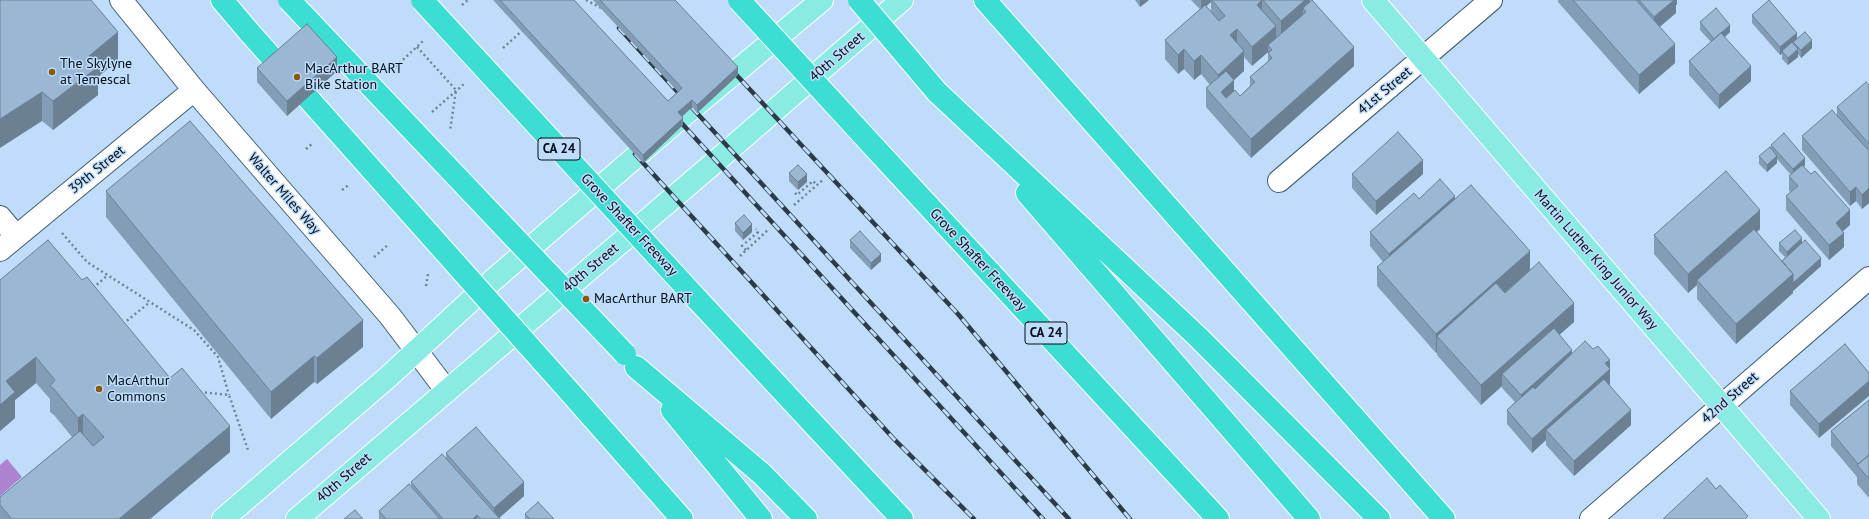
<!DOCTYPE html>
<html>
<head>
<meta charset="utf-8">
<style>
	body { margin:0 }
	canvas { display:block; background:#bfddfb }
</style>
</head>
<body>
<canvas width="1869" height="519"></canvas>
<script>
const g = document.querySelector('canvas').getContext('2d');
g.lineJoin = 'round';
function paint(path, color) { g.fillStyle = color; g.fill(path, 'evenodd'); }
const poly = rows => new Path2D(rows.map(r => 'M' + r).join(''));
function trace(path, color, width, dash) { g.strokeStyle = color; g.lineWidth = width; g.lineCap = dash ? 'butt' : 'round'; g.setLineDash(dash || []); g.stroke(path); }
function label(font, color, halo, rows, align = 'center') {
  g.font = font + ' "PT Sans",sans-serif'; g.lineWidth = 3; g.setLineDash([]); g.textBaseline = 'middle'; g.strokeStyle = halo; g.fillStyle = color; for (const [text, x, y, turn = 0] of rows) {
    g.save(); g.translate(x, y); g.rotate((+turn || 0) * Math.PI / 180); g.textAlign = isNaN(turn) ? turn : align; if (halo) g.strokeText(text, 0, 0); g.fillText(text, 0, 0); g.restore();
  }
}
paint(poly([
	[7,459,22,477,0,496,0,465]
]), '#ad83d1');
const minor = poly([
	[121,0,194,90,390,316,446,390],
	[1279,181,1491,0],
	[0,217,16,236],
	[0,250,194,90],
	[1591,519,1869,278]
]);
const major = poly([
	[1373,0,1819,519],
	[223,519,388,377,492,281,684,115,822,0],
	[297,519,722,156,902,0]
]);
const highway = poly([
	[222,0,250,33],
	[985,0,1444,519],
	[937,92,1198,337,1379,519],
	[874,147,1218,519],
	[1027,193,1309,519],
	[696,298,902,519],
	[636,367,762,474,806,519],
	[577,400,682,519],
	[672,410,761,519]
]);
trace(minor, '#415b74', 24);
trace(major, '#fff', 24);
trace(highway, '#fff', 24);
trace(poly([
	[586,0,603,9],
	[462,5,468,0],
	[417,47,456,90,450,131],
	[503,48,523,30],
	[392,70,423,41],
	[432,112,464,84],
	[306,149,313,143],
	[342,190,350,184],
	[795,193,797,195,813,181,817,185],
	[794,205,824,179],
	[62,233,87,262,194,330,218,357,229,395],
	[746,250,742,246,758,232,756,229],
	[740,256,769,229],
	[374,257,389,244],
	[426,286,428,274],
	[93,288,108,275],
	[123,324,150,302],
	[200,392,229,395,248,450]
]), '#6e8398', 2.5, [2, 3]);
trace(minor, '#fff', 22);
trace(major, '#8aebe4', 22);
trace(highway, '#3cddd2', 22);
const rail = poly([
	[619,28,1069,519],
	[730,68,958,314,1130,519],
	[676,117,1043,519],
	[635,154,893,438,974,519]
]);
trace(rail, '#2d3b49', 4.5);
trace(rail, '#bfddfb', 3, [9]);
const highwayBridge = poly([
	[289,0,625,354],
	[422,0,696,298],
	[739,0,874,147],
	[859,0,937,92],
	[250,33,577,400]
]);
trace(highwayBridge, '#fff', 24, []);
trace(highwayBridge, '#3cddd2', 22);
paint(poly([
	[0,0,118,60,98,77,98,95,53,130,42,121],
	[493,0,574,0,668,101,678,92,593,0,675,0,738,75,697,113,692,107,682,117,683,125,643,163],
	[1135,0,1149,0,1140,7],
	[1191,0,1310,0,1310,2,1354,66,1251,158,1206,107,1206,88,1210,85,1201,74,1194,80,1184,69,1178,74,1165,59,1165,40,1200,9],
	[1211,2,1211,11,1206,6],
	[1268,52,1268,61,1250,77,1250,86,1240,96,1234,91,1234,80,1244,71,1244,57,1252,66],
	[1558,0,1677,0,1677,4,1676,5,1676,13,1660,27,1675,63,1639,94,1558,2],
	[1752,15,1797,38,1812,48,1801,58,1798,54,1798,57,1788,65,1782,59,1782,54,1780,55,1752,23],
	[1700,22,1730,32,1725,37,1751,81,1719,109,1689,75,1689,61,1711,42,1700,30],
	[257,68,337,71,287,116,257,82],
	[1869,85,1869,203,1862,209,1856,201,1850,206,1802,150,1802,136,1837,115,1837,107],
	[1771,145,1805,165,1804,167,1850,225,1843,231,1844,247,1829,260,1786,210,1786,196,1791,192,1789,191,1789,176,1791,175,1777,159,1777,163,1767,172,1759,164,1759,156,1771,148],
	[789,173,807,182,798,190,789,181],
	[1352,174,1423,174,1376,215,1352,188],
	[106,191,363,347,317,384,314,382,271,419,106,217],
	[1455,198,1530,270,1574,322,1559,335,1572,354,1610,369,1610,384,1609,385,1631,425,1574,476,1546,445,1546,440,1532,453,1507,424,1507,410,1515,402,1502,388,1502,386,1481,405,1437,355,1437,352,1436,353,1377,286,1377,267,1383,262,1370,246,1370,232,1419,199],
	[735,223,752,232,743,240,735,231],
	[1760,229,1757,232,1782,261,1785,257,1779,251,1779,243,1802,242,1821,266,1793,291,1793,293,1736,344,1697,299,1697,285,1688,293,1654,254,1654,235],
	[850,240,881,261,871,270,850,248],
	[0,280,82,280,230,452,150,519,0,519,0,497,72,437,54,415,50,412,50,399,36,383,15,400,15,418,0,431],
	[1845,344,1819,438,1790,405,1790,391],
	[1869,400,1869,498,1857,484,1857,477,1831,446,1831,431],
	[446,453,524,496,499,518,500,519,379,519,379,511,411,486,411,482,446,458],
	[525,514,554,519,525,519]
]), '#849db6');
paint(poly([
	[1140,0,1149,0,1140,7],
	[1201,0,1211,0,1211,2,1201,11],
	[1262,0,1262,19,1257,5],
	[1305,0,1310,0,1310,15,1303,8,1303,21,1281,41,1281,21],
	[1672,0,1677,0,1677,4,1676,5,1676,13,1654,31,1654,17],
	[1730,25,1730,32,1714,46,1714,39],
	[1276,26,1276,45,1268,45,1268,52,1252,66,1252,47],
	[1237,29,1237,48,1230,35],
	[118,32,118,60,98,77,98,95,53,130,53,101,89,56],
	[1797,33,1797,40,1793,42,1793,44,1783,53,1782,51,1782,54,1780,55,1780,47],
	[1812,40,1812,48,1801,58,1801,50],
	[1675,44,1675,63,1639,94,1639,75],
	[1354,47,1354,66,1251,158,1251,139],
	[1184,49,1184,69,1178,74,1178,55],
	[1798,49,1798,57,1788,65,1788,58],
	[1244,51,1244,71,1218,94,1218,75],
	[1201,55,1201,74,1194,80,1194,61],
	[337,57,337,71,287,116,287,101],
	[1751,66,1751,81,1719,109,1719,95],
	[738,67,738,75,697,113,697,105],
	[1234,80,1234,100,1225,108,1221,92],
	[42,92,42,121,0,148,0,119],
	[692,100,692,107,678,120,678,112],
	[683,118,683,125,643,163,643,155],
	[1777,156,1777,163,1767,172,1767,165],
	[1805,158,1805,165,1793,177,1793,169],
	[1423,160,1423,174,1376,215,1376,201],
	[807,174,807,182,798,190,798,182],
	[1856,187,1856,201,1850,206,1850,192],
	[1869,188,1869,203,1862,209,1862,195],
	[1455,196,1455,210,1389,268,1389,254],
	[1760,210,1760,229,1700,283,1697,280,1697,285,1688,293,1688,274],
	[1850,210,1850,225,1836,237,1836,223],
	[752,224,752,232,743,240,743,233],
	[1844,233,1844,247,1829,260,1829,245],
	[1802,238,1802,246,1787,259,1787,252],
	[1530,251,1530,270,1445,345,1437,336,1437,352,1436,353,1436,334],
	[881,254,881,261,871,270,871,263],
	[1821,258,1821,266,1793,291,1793,283],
	[1793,274,1793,293,1736,344,1736,324],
	[1574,303,1574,322,1508,380,1502,374,1502,386,1481,405,1481,385],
	[363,320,363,347,317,384,317,358],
	[1572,350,1572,364,1521,409,1521,395],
	[314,356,314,382,271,419,271,392],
	[36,357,36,383,15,400,15,418,0,431,0,405,6,381],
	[1610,360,1610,384,1551,436,1546,430,1546,440,1532,453,1532,439,1605,363],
	[1869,381,1869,396,1819,438,1819,424],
	[1631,410,1631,425,1574,476,1574,461],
	[83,414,83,440,78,444,78,418],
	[230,426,230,452,150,519,119,519],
	[524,482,524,496,498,519,494,519,494,508],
	[477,515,477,519,473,519]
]), '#6c8094');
const building = poly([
	[0,0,91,0,118,32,89,56,98,67,53,101,42,92,0,119,0,0],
	[500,0,574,0,668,101,682,88,600,0,675,0,738,67,697,105,692,100,678,112,683,118,643,155,500,0],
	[1212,0,1262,0,1257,5,1276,26,1252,47,1237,29,1230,35,1244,51,1218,75,1201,55,1194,61,1184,49,1178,55,1165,40,1205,5,1219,21,1225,16,1212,0],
	[1263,0,1305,0,1281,21,1263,0],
	[1312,0,1354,47,1251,139,1206,88,1226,71,1234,80,1221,92,1226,98,1235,90,1240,96,1255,82,1250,77,1272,58,1268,53,1272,50,1268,45,1306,12,1303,8,1312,0],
	[1573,0,1636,0,1675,44,1639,75,1573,0],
	[1639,0,1674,0,1654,17,1639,0],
	[1769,0,1797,33,1780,47,1752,15,1769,0],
	[1716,8,1730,25,1714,39,1700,22,1716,8],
	[307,24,337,57,287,101,257,68,307,24],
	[1805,32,1812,40,1801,50,1793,42,1805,32],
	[1721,33,1751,66,1719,95,1689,61,1721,33],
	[1792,42,1798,49,1788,58,1782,51,1792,42],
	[1866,82,1869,85,1869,144,1837,107,1866,82],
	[1832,110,1869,151,1869,188,1862,195,1856,187,1850,192,1802,136,1832,110],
	[190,121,363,320,317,358,314,356,271,392,106,191,190,121],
	[1398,132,1423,160,1376,201,1352,174,1398,132],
	[1784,133,1805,158,1793,169,1771,145,1784,133],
	[1770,147,1777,156,1767,165,1759,156,1770,147],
	[798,165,807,174,798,182,789,173,798,165],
	[1802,165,1811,174,1815,171,1850,210,1836,223,1844,233,1829,245,1786,196,1798,186,1789,176,1802,165],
	[1726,171,1760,210,1688,274,1654,235,1726,171],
	[1440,179,1455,196,1389,254,1370,232,1414,193,1419,199,1440,179],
	[1471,185,1530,251,1436,334,1377,267,1471,185],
	[744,215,752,224,743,233,735,223,744,215],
	[1754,229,1793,274,1736,324,1697,280,1754,229],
	[1795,230,1802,238,1787,252,1779,243,1795,230],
	[860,231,881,254,871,263,850,240,860,231],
	[48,240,82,280,87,277,170,378,182,368,230,426,119,519,12,519,0,505,0,497,80,431,93,446,104,437,83,414,78,418,54,389,50,386,55,380,36,357,6,381,15,392,0,405,0,280,48,240],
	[1805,240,1821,258,1793,283,1793,274,1782,261,1805,240],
	[1539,262,1574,303,1481,385,1437,336,1496,283,1505,293,1539,262],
	[1554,328,1572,350,1521,395,1502,374,1554,328],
	[1585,341,1593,349,1598,346,1610,360,1605,363,1610,369,1532,439,1507,410,1533,387,1535,389,1585,341],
	[1845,344,1869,373,1869,381,1819,424,1790,391,1845,344],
	[1604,379,1631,410,1574,461,1546,430,1604,379],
	[1869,400,1869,455,1858,464,1831,431,1869,400],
	[476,427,524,482,494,508,446,453,476,427],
	[442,454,500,519,481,519,477,515,473,519,443,519,411,482,442,454],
	[1869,455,1869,479,1857,465,1869,455],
	[1707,478,1716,489,1720,485,1748,516,1745,519,1663,519,1707,478],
	[409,484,440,519,386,519,379,511,409,484],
	[538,502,554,519,530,519,525,514,538,502],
	[355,510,363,519,344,519,355,510]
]);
paint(building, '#9ab7d4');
trace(building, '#6c8094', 1);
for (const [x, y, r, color] of [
	[52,72,4,"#8c5706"],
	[297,77,4,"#8c5706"],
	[586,299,4,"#8c5706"],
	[99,389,4,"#8c5706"]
]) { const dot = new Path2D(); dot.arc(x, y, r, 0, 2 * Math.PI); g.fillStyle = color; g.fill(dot); trace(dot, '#bfddfb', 1.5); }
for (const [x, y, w] of [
	[559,149,42],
	[1046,333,42]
]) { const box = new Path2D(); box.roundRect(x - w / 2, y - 11, w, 22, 3); g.fillStyle = '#bfddfb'; g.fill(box); trace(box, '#040e17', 1); }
label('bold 13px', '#040e17', null, [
	["CA 24",559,149],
	["CA 24",1046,333]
]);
label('14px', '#040e17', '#bfddfb', [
	["40th Street",837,57,-41],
	["41st Street",1385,91,-40],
	["39th Street",97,170,-39],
	["Walter Miles Way",284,194,49],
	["Grove Shafter Freeway",629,225,47],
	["Grove Shafter Freeway",978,260,47],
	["Martin Luther King Junior Way",1596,260,49],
	["40th Street",591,268,-40],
	["42nd Street",1730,398,-41],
	["40th Street",344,478,-41]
]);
label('14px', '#040e17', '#bfddfb', [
	["The Skylyne",60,64],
	["at Temescal",60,80],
	["MacArthur BART",305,69],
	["Bike Station",305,85],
	["MacArthur BART",594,299],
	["MacArthur",107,381],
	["Commons",107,397]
], 'left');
</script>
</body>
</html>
